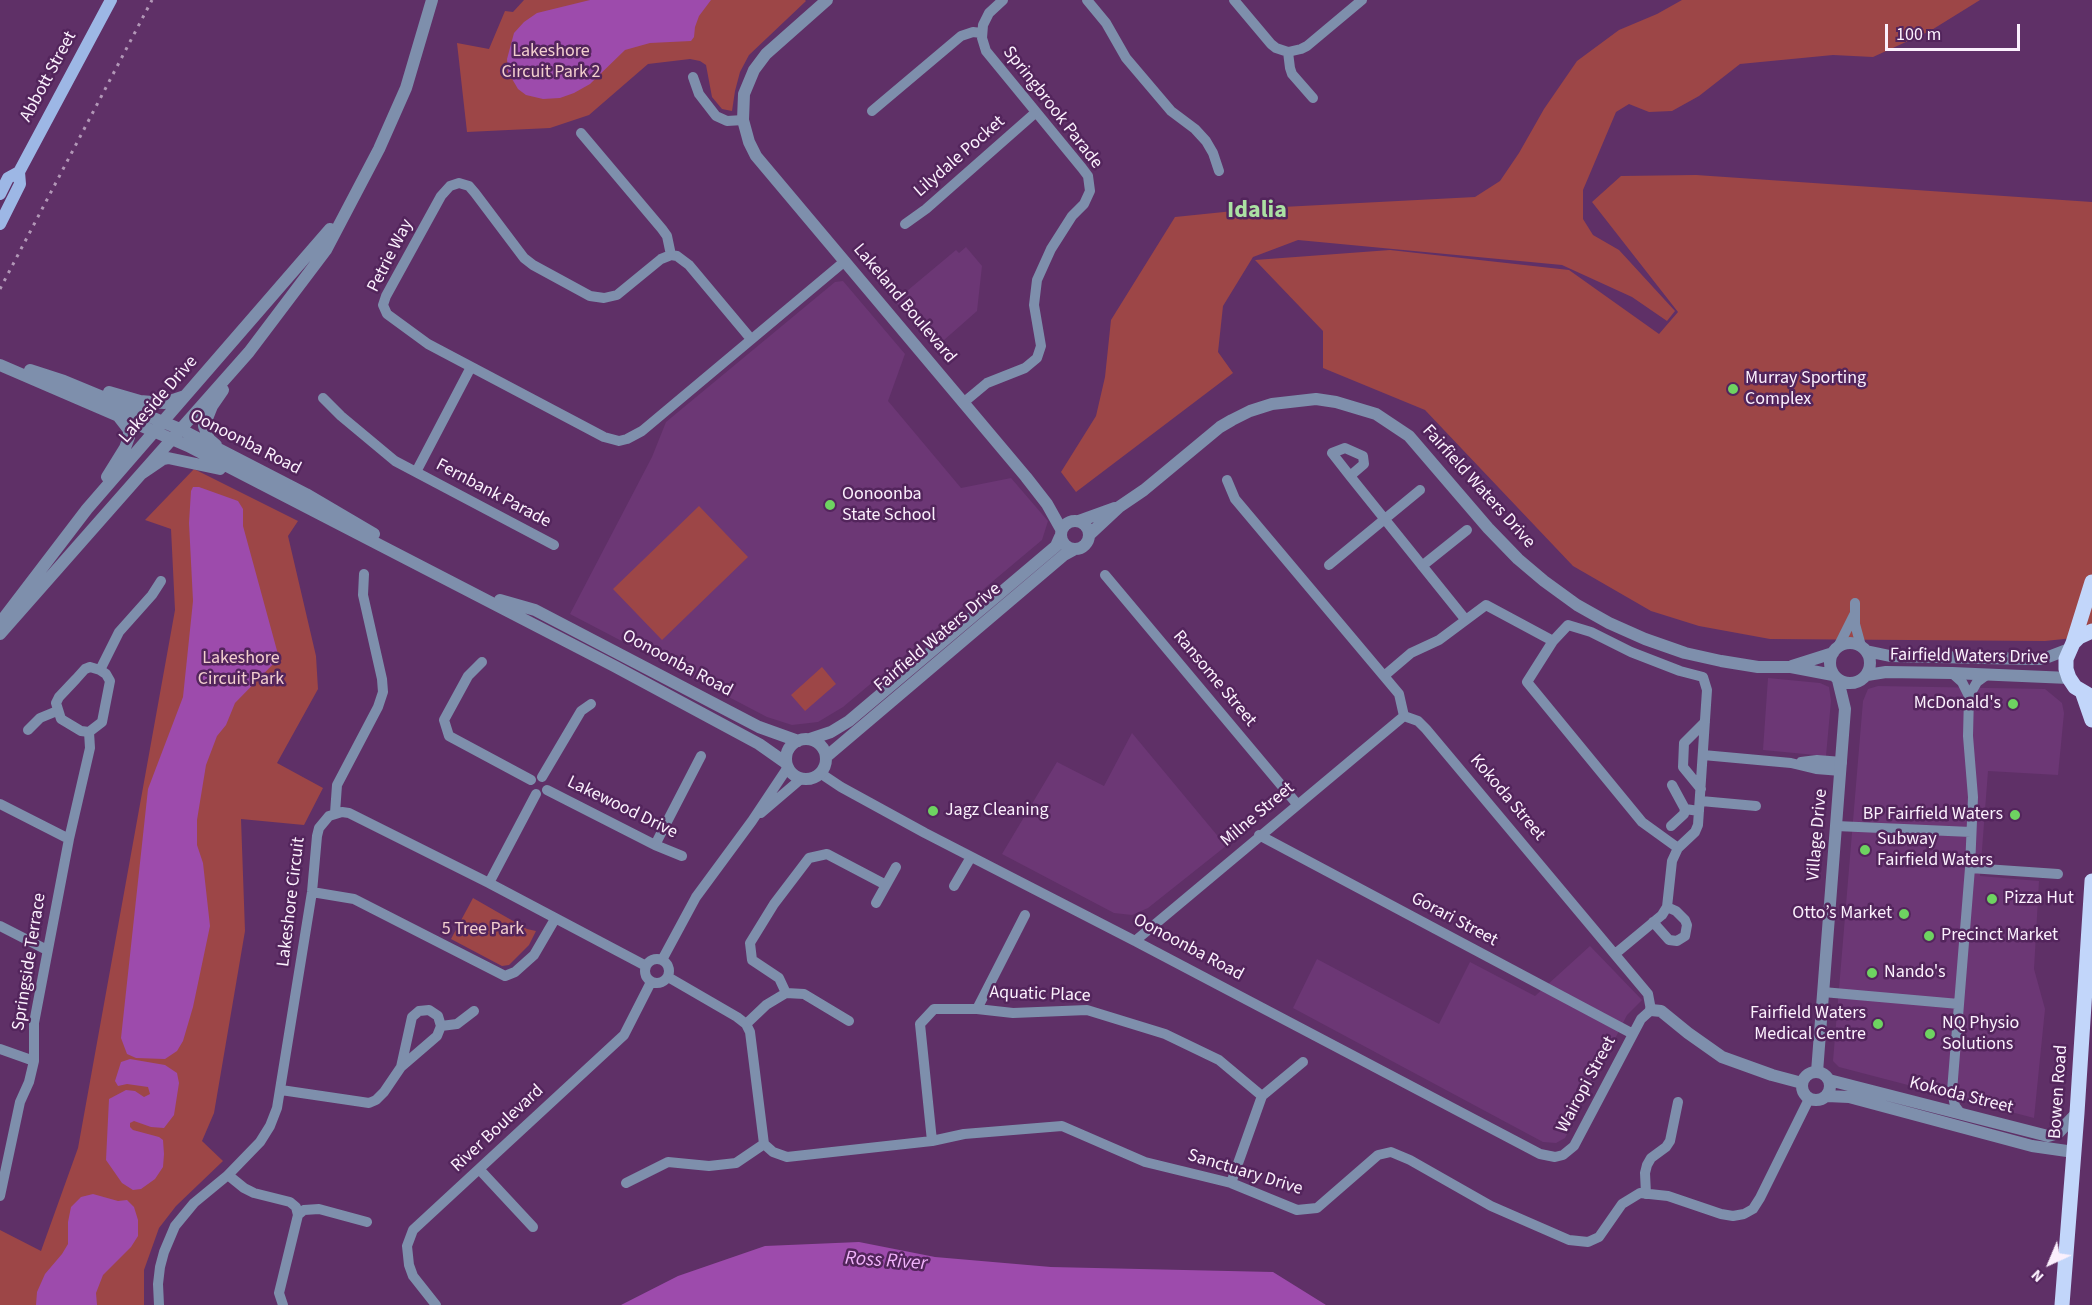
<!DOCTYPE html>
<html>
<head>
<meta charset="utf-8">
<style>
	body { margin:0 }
	#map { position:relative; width:2092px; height:1305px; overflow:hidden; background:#5f3067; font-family:"Source Sans 3",sans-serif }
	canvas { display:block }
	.north { position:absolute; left:2020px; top:1233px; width:60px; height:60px; -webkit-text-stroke:4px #53255c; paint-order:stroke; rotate:224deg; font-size:16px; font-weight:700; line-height:24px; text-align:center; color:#fbf0fd }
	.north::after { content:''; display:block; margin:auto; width:21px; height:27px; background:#fbf0fd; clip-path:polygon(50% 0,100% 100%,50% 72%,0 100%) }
	.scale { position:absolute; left:1885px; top:24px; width:135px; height:27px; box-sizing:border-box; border:3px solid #fbf0fd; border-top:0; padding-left:8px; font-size:18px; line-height:21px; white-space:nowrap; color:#fbf0fd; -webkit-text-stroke:4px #53255c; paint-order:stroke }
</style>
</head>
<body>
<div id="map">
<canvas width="2092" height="1305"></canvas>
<div class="north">N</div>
<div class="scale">100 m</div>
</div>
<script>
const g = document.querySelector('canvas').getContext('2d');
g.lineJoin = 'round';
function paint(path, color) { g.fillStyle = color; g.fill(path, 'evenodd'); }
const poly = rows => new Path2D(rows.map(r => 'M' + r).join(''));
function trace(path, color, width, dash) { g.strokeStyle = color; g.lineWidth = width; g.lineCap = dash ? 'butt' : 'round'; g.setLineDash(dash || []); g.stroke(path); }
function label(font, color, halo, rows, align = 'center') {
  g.font = font + ' "Source Sans 3",sans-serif'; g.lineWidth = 5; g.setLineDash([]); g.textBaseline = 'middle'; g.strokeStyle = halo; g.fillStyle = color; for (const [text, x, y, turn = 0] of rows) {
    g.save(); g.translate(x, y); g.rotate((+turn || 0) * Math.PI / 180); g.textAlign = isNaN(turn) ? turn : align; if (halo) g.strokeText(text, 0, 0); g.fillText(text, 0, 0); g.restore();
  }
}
paint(poly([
	[966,247,982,266,977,311,935,348,895,301,956,250,959,253],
	[843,281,905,354,888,401,961,488,1011,478,1048,521,1042,540,843,707,818,722,792,725,767,717,570,614,652,457,666,422,835,282],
	[1768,678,1820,683,1829,687,1831,701,1826,756,1763,750],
	[1878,686,2045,689,2062,703,2064,713,2058,775,1988,771,1980,876,2039,881,2034,969,2045,1009,2034,1118,1839,1067,1833,1061,1863,701,1868,689],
	[1132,733,1226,846,1148,908,1132,915,1114,913,1002,854,1057,762,1104,786],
	[1590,946,1642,1000,1627,1015,1565,1138,1556,1143,1543,1142,1293,1008,1317,959,1439,1024,1470,962,1535,996]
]), '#6c3775');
paint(poly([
	[524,0,805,0,806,1,749,55,740,72,735,91,732,111,722,109,712,97,706,65,700,61,690,59,648,64,589,115,550,128,467,132,457,43,489,49,505,11,513,12],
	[1682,0,1980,0,1930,31,1873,57,1833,55,1740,64,1699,96,1672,111,1649,112,1629,104,1616,112,1583,190,1583,219,1593,235,1619,250,1675,311,1667,321,1632,297,1562,265,1298,240,1253,257,1223,306,1218,352,1233,373,1076,492,1061,472,1096,416,1105,377,1111,320,1175,217,1263,208,1475,197,1500,181,1519,153,1544,109,1577,61,1619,30,1657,14],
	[1696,175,2092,202,2092,636,2045,641,1770,639,1699,626,1651,611,1573,566,1425,410,1323,368,1323,331,1255,260,1390,250,1569,270,1659,334,1678,312,1592,202,1621,176],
	[194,469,298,521,288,536,316,656,318,689,277,763,323,788,304,825,241,819,245,931,214,1113,202,1141,223,1161,176,1206,159,1228,144,1270,144,1305,0,1305,0,1230,41,1251,78,1148,175,610,171,529,145,520],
	[699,506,748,557,662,640,613,589],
	[822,667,836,684,805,711,791,695],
	[473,898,527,929,536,931,529,945,509,965,502,966,451,939]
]), '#9d4647');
paint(poly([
	[590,0,711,0,699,16,695,27,694,37,691,41,650,43,625,50,590,84,574,93,560,98,543,99,526,95,518,89,508,72,507,59,514,33,524,22,537,13],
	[193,487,199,487,238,501,243,509,243,526,279,658,235,703,226,725,217,736,206,765,197,820,197,845,203,863,210,926,193,1007,183,1041,177,1051,165,1059,136,1058,127,1054,121,1038,148,789,183,697,193,601,189,523,191,491],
	[130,1059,165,1065,177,1073,179,1083,174,1115,164,1128,151,1127,134,1121,130,1123,130,1127,133,1130,159,1137,163,1140,164,1154,163,1167,155,1179,141,1189,133,1190,122,1183,106,1160,109,1099,126,1090,135,1091,144,1097,150,1094,148,1087,127,1084,118,1086,115,1081,121,1062],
	[93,1194,118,1201,127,1200,134,1207,138,1220,138,1236,131,1247,103,1275,96,1293,97,1305,36,1305,37,1292,45,1274,62,1254,68,1244,68,1222,71,1207,81,1197],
	[859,1242,935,1257,1051,1267,1273,1272,1326,1305,621,1305,678,1276,765,1246]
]), '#9d4bac');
trace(poly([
	[1087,0,1106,23,1126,58,1171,111,1195,129,1206,141,1213,153,1219,171],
	[1234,0,1271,44,1276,48,1288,52,1301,49,1307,46,1362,0],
	[1288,52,1290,68,1292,74,1313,98],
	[693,77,699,94,716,116,727,121,743,120],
	[872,111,961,36,973,32,981,33],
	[581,133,662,229,667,236,671,255],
	[905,224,926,209,1035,113],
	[751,339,689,265,677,256,671,255,661,259,617,295,604,298,590,296,533,265,524,258,475,193,469,186,459,183,450,186,441,196,386,296,383,305,387,314,428,344,604,437,619,441,627,439,642,431,845,261],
	[323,398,341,416,395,461,554,545],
	[963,403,987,383,1025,368,1037,358,1041,346,1034,305,1037,280,1051,249,1072,216,1084,204,1090,191,1088,176,1082,168,986,51,982,38,983,25,989,13,1003,0],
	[416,472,471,367],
	[1350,476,1364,464,1363,456,1345,448,1332,453,1350,476,1465,619],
	[1227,480,1235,499,1399,694,1404,716],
	[1329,565,1420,490],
	[1422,566,1467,530],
	[1105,575,1297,804],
	[1855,603,1855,624,1861,646],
	[1553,641,1527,682,1642,822,1678,848],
	[1838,647,1854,615],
	[482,662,468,676,444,720,449,736,531,780],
	[90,667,100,670,106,674,110,681,102,722,89,732,81,731,61,719,56,703,59,697,76,679,85,669,90,667],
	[100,670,119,632,152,595,161,581],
	[1952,673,1962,682,1969,696],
	[1384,676,1411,653,1439,640,1486,605,1553,641,1568,625,1591,632,1631,652,1680,671,1703,677,1707,690,1698,825,1695,832,1678,848,1672,861,1667,907,1662,915,1615,954],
	[28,730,40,718,57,711],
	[1703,755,1791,763,1816,769,1841,771],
	[1801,762,1817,760,1842,762],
	[820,773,841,787,925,833,1135,941,1540,1154,1555,1157,1563,1155,1574,1146,1641,1019,1651,1010,1648,994,1426,729,1418,721,1404,716],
	[542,777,581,711,591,704],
	[1672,785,1685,809],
	[1701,789,1683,767,1684,743,1705,722],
	[547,790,655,845,682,856],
	[1701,801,1756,806],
	[0,804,69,839],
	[335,813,337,785,378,707,383,692,382,679,363,595,364,574],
	[761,813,802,778],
	[1671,826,1684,814,1685,809,1699,811],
	[1836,826,1971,832],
	[1259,835,1633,1034],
	[655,845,701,756],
	[1970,868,2058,874],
	[489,883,536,794],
	[954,886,971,857],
	[312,892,354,899,505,976,515,972,534,955,555,919],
	[876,903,896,867],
	[1653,922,1669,940,1677,941,1685,936,1687,925,1685,920,1676,911,1667,907],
	[0,926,47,950],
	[1135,941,1404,716],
	'645 971a12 12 0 1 1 24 0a12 12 0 1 1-24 0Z',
	[662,960,696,897,752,821,788,767],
	[668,977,737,1017,746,1024,750,1032,764,1144,773,1152,787,1157,932,1141,964,1134,1062,1126,1145,1162,1231,1183,1297,1210,1317,1208,1378,1155,1391,1152,1410,1160,1491,1206,1569,1240,1588,1242,1599,1237,1622,1204,1640,1193,1668,1196,1721,1214,1733,1216,1744,1214,1753,1209,1760,1198,1809,1099],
	[1823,992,1959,1004],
	[786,993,779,978,752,960,750,943,774,904,809,858,827,854,886,885],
	[977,1009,1025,915],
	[746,1024,766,1005,786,993,804,994,849,1021],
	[441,1026,457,1024,474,1011],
	[0,1049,34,1061],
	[281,1090,369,1103,376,1100,384,1092,401,1067,437,1036,441,1026,438,1016,429,1010,419,1011,412,1017,401,1067],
	[1961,1114,1955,1106,1952,1091,1970,868,1973,797,1968,736,1969,696,1977,682,1988,674],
	[932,1141,920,1024,934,1009,977,1009,1013,1013,1087,1010,1165,1034,1219,1060,1262,1096],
	[479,1169,533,1227],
	[228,1175,244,1188,254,1193,290,1202,296,1207,298,1215,279,1293,283,1305],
	[626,1183,668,1162,709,1166,736,1163,764,1144],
	[1231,1183,1262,1096,1303,1062],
	[1646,1194,1645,1173,1647,1165,1651,1158,1666,1147,1670,1141,1678,1102],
	[0,1196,20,1102,29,1082,34,1061,34,1023,69,839,90,748,89,732],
	[298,1215,304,1210,319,1209,367,1222],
	[159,1305,158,1284,160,1267,164,1252,175,1226,194,1203,228,1175,260,1142,270,1126,277,1108,312,892,317,836,319,828,329,816,342,812,349,813,489,883,646,966],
	[436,1305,413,1276,409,1265,407,1246,413,1230,624,1035,651,982]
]), '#7e8fac', 10);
trace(poly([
	[827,0,766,54,754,70,744,94,743,120,749,142,756,156,1026,477,1047,504,1061,529],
	[0,365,188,446,614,666,759,744,786,763],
	[30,370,64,381,180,429,306,494,374,534],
	[109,392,140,401,164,403,185,396],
	[216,445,209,439,204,426,212,406,223,390],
	[141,474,249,352,326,250,379,149,406,88,432,0],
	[107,477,125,448,129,437,129,430,119,417],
	'1061 535a14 14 0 1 1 28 0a14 14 0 1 1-28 0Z',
	[1079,521,1115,508],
	[1089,535,1119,507,1144,490,1220,427,1232,420,1250,411,1272,404,1316,399,1336,402,1376,414,1409,436,1488,528,1518,559,1544,581,1577,605,1609,623,1645,639,1685,653,1721,661,1758,667,1791,667,1833,675],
	[500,600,535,610,759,727,798,741],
	[0,623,87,509,330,229],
	[0,634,141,474,163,459,168,458,220,469],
	'1830 663a20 20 0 1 1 40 0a20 20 0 1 1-40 0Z',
	[1866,651,1890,656,2031,659,2043,659,2069,649],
	[1792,666,1833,653],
	[1867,675,1886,672,1952,673,2069,678],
	[810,739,831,732,849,721,1056,546,1060,537],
	'786 759a20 20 0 1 1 40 0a20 20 0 1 1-40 0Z',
	[826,757,1064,555,1075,549],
	[1651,1010,1661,1011,1688,1033,1722,1057,1772,1075,1802,1083],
	'1802 1086a14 14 0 1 1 28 0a14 14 0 1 1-28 0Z',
	[1817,1072,1845,709,1838,680],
	[1829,1080,2048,1136,2058,1133,2077,1113],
	[1827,1096,1849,1097,2032,1146,2074,1152]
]), '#7e8fac', 12);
trace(poly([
	[0,194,8,178,19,172,111,0],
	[0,224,20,184,19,172]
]), '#9db7e5', 12);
trace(poly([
	[2092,631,2079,637,2073,643,2066,659,2066,669,2069,678,2075,687,2092,697],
	[2073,643,2092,582],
	[2083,694,2092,720],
	[2062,1305,2077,1113,2092,881]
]), '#c2d6fa', 15);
trace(poly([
	[0,289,152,0]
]), '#b297b7', 3, [3, 6]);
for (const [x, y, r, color] of [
	[1733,389,6,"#6ed361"],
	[830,505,6,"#6ed361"],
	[2013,704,6,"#6ed361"],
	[933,811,6,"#6ed361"],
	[2015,815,6,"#6ed361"],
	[1865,850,6,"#6ed361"],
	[1992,899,6,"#6ed361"],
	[1904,914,6,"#6ed361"],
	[1929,936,6,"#6ed361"],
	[1872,973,6,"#6ed361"],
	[1878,1024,6,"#6ed361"],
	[1930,1034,6,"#6ed361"]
]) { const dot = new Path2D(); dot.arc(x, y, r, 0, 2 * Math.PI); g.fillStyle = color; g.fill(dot); trace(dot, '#53255c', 2); }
label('18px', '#f2cfce', '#53255c', [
	["Lakeshore",551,52],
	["Circuit Park 2",551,73],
	["Lakeshore",241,659],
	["Circuit Park",241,680],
	["5 Tree Park",483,930]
]);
label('18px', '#fbf0fd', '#53255c', [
	["Abbott Street",49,77,-62],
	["Springbrook Parade",1052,108,52],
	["Lilydale Pocket",960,157,-41],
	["Petrie Way",391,256,-63],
	["Lakeland Boulevard",904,304,50],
	["Lakeside Drive",159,400,-49],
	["Oonoonba Road",245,443,27],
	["Fairfield Waters Drive",1478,487,48],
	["Fernbank Parade",493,494,28],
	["Fairfield Waters Drive",938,638,-40],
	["Fairfield Waters Drive",1969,657,1],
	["Oonoonba Road",677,664,28],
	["Ransome Street",1214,679,50],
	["Kokoda Street",1507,798,50],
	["Lakewood Drive",622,808,26],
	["Milne Street",1258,815,-40],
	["Village Drive",1818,835,-85],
	["Lakeshore Circuit",292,902,-83],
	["Gorari Street",1454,920,28],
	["Oonoonba Road",1188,948,28],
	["Springside Terrace",30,962,-81],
	["Aquatic Place",1040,995,2],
	["Wairopi Street",1587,1085,-62],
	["Bowen Road",2059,1092,-86],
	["Kokoda Street",1961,1096,14],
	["River Boulevard",498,1129,-43],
	["Sanctuary Drive",1245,1173,17]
]);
label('18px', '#fbf0fd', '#53255c', [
	["Murray Sporting",1745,379],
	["Complex",1745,400],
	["Oonoonba",842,495],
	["State School",842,516],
	["McDonald's",2001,704,"right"],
	["Jagz Cleaning",945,811],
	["BP Fairfield Waters",2003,815,"right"],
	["Subway",1877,840],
	["Fairfield Waters",1877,861],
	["Pizza Hut",2004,899],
	["Otto’s Market",1892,914,"right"],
	["Precinct Market",1941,936],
	["Nando's",1884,973],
	["Fairfield Waters",1866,1014,"right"],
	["Medical Centre",1866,1035,"right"],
	["NQ Physio",1942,1024],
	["Solutions",1942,1045]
], 'left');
label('italic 20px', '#f1b3fb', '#53255c', [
	["Ross River",886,1262,4]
]);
label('bold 24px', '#abe1a3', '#53255c', [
	["Idalia",1257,212]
]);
</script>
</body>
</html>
